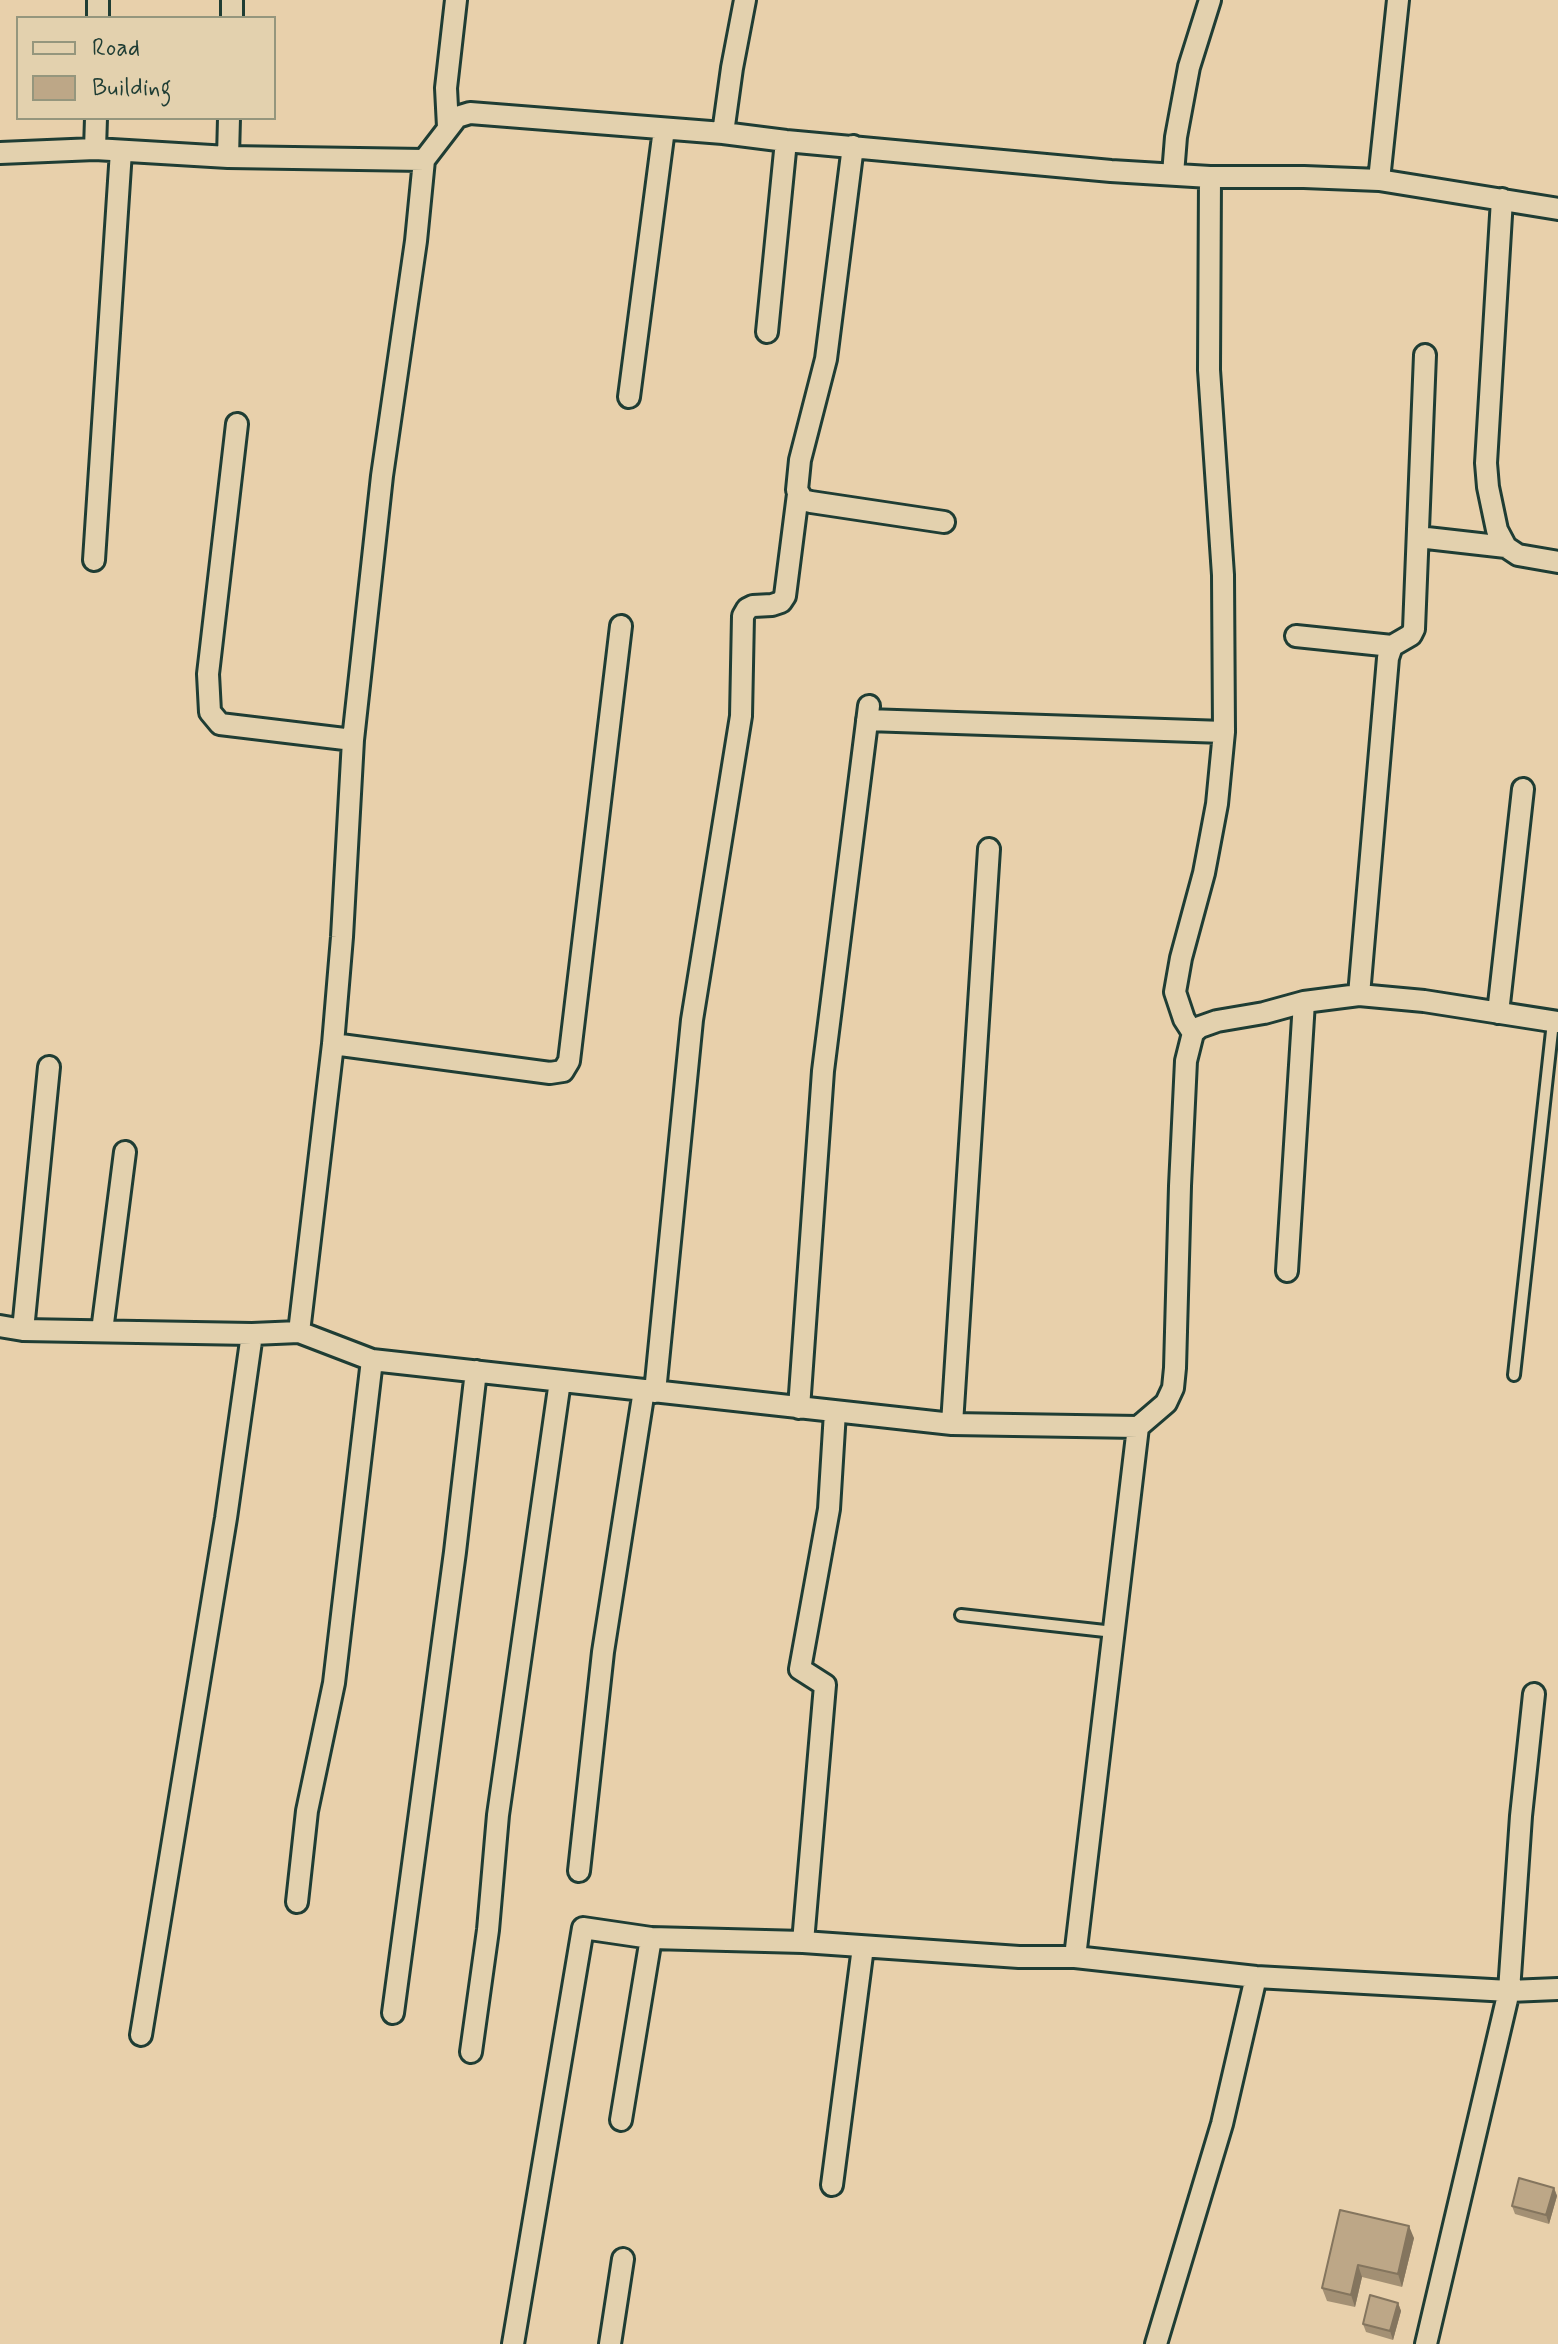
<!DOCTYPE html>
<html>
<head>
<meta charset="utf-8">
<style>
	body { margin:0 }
	#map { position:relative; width:1558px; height:2344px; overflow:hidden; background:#e8d0ab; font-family:Mynerve,sans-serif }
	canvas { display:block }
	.legend { position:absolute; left:16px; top:16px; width:260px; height:104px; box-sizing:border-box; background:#e3d1ae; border:2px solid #95967d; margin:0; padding:10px 14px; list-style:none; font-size:24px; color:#1f3d34 }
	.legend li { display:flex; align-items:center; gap:16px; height:40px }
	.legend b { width:40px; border:2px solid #95967d }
</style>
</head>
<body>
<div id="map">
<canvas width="1558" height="2344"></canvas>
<ul class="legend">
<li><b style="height:10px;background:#e3d1ae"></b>Road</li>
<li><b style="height:22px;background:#bda787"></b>Building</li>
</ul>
</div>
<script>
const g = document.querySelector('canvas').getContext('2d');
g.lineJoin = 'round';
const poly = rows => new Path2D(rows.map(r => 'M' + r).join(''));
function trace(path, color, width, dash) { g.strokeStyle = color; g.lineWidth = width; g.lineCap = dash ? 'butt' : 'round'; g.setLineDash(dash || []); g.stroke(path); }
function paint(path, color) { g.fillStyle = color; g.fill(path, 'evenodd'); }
const lane = poly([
	[1514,1375,1553,1022],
	[961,1615,1114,1632]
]);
const street = poly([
	[98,18,98,0],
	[232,18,232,0],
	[448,127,446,88,456,0],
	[723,133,732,68,745,0],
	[853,146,826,359,800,460,797,490,803,500,811,502,944,522],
	[95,149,96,118],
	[0,153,95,149,228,157,424,160,457,117,470,113,723,133,786,141,1111,171,1210,177,1304,177,1379,180,1558,209],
	[228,157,229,118],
	[424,160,416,241,382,476,353,740,342,937,333,1044,299,1332,372,1360,952,1424,1138,1427,1166,1403,1173,1388,1175,1368,1180,1186,1186,1061,1193,1033,1200,1027,1217,1021,1264,1013,1304,1002,1359,995,1424,1001,1558,1022],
	[1173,174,1176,137,1189,67,1210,0],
	[1379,180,1398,0],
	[1502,199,1486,463,1488,487,1497,530,1506,547,1518,555,1558,562],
	[767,332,786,141],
	[629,397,664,129],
	[237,424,208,674,210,712,220,724,353,740],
	[1418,537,1506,547],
	[94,560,121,151],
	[1296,636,1392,646],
	[867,720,1224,732],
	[1359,995,1388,658,1392,646,1411,635,1414,629,1425,355],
	[1498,1013,1523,789],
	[1193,1033,1184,1019,1175,992,1181,958,1204,873,1217,804,1224,732,1223,575,1209,370,1210,177],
	[333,1044,550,1073,563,1071,569,1061,621,626],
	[1287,1271,1304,1002],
	[0,1326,23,1330,252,1334,299,1332],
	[23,1330,49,1067],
	[102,1331,125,1152],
	[655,1392,692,1020,741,716,743,616,747,609,753,606,772,605,781,602,785,596,798,494],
	[799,1408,823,1071,869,706],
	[952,1424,989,849],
	[579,1871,603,1652,644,1390],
	[297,1902,307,1811,334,1683,372,1360],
	[803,1942,1019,1957,1075,1957,1256,1977,1509,1991,1558,1989],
	[1075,1957,1138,1427],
	[393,2013,455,1552,476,1371],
	[141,2035,226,1518,252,1334],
	[471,2052,488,1930,498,1815,560,1381],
	[621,2120,651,1938],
	[832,2185,863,1947],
	[513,2344,583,1928,651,1938,803,1942,825,1685,800,1669,829,1509,835,1412],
	[610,2344,623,2259],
	[1156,2344,1222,2124,1256,1977],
	[1426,2344,1509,1991,1521,1816,1534,1694]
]);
trace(lane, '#1f3d34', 16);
trace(street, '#1f3d34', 26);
trace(lane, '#e3d1ae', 10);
trace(street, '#e3d1ae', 20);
paint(poly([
	[1554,2188,1557,2196,1549,2224,1515,2214,1512,2206],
	[1340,2210,1414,2238,1402,2287,1362,2277,1355,2307,1327,2301,1322,2288],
	[1398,2303,1401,2311,1393,2340,1366,2332,1363,2324]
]), '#a39074');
paint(poly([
	[1554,2188,1557,2196,1549,2224,1546,2215],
	[1409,2226,1414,2238,1402,2287,1398,2274],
	[1358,2265,1362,2277,1355,2307,1351,2295],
	[1398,2303,1401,2311,1393,2340,1390,2331]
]), '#84755e');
const building = poly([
	[1519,2178,1554,2188,1546,2215,1512,2206,1519,2178],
	[1340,2210,1409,2226,1398,2274,1358,2265,1351,2295,1322,2288,1340,2210],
	[1370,2295,1398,2303,1390,2331,1363,2324,1370,2295]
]);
paint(building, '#bda787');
trace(building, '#84755e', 2);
</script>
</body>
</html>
